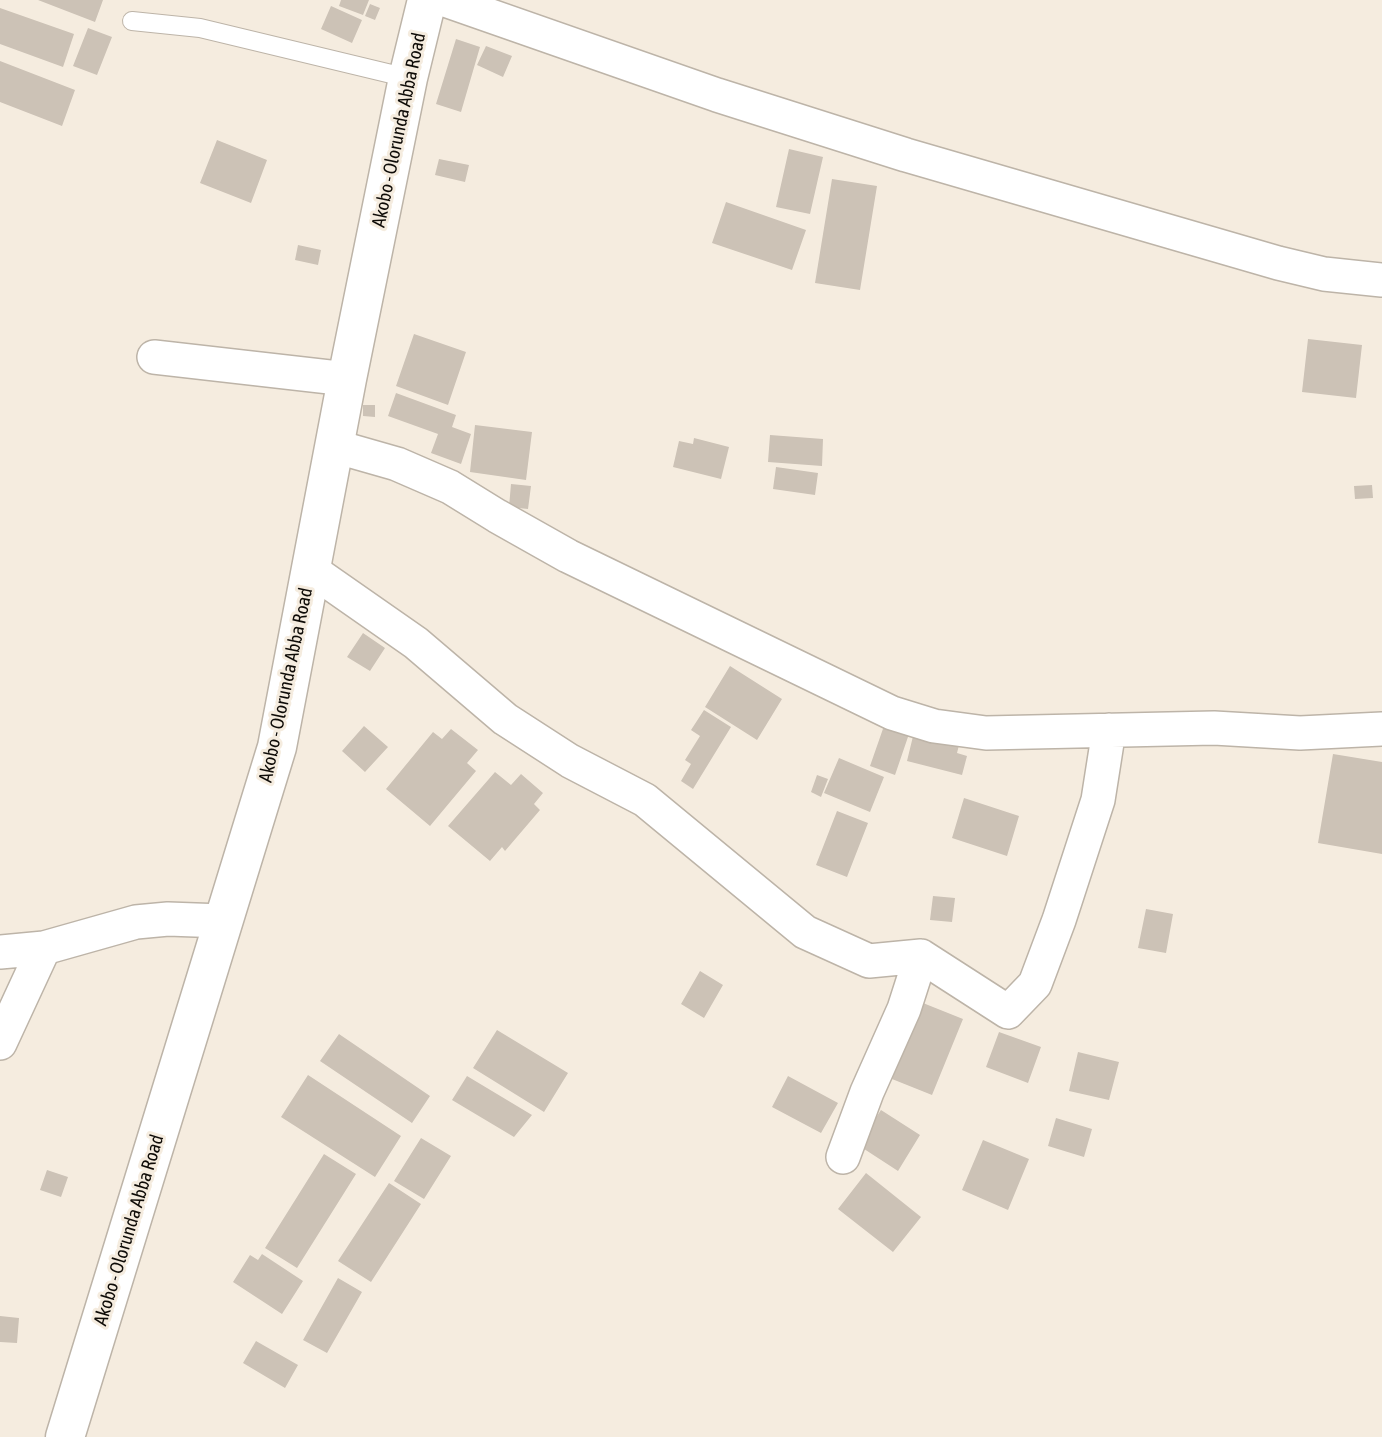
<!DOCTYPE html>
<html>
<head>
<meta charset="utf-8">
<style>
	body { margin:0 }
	canvas { display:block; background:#f5ecdf }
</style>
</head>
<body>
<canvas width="1382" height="1437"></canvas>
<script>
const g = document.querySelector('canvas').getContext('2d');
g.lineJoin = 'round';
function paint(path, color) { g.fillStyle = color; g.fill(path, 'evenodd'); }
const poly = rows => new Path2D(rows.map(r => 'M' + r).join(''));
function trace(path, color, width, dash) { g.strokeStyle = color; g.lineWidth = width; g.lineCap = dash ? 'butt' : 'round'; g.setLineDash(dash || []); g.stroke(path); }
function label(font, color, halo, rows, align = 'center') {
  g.font = font + ' "Asap Condensed",sans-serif'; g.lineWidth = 6; g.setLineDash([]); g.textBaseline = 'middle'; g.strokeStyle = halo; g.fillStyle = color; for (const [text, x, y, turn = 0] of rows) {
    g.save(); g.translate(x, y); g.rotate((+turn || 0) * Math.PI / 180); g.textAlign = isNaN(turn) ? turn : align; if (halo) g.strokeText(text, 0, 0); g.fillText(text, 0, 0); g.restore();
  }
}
paint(poly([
	[38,0,103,0,95,22],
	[341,0,369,0,363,15,339,6],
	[370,4,380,8,375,20,365,16],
	[331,6,362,20,352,43,321,29],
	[0,8,74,34,63,67,0,44],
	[88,28,112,37,97,75,73,66],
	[456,39,480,47,461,112,436,104],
	[486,46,512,56,503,77,477,65],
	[0,61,75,90,62,126,0,102],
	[217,140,267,160,251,203,200,183],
	[789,149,823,157,810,214,776,207],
	[439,159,469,165,465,182,435,175],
	[832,179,877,186,860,290,815,283],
	[726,202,806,230,792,270,712,243],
	[298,245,321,250,318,265,295,260],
	[414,334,466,352,448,405,396,386],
	[1308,339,1362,345,1356,398,1302,392],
	[396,393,456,415,452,427,471,434,461,464,431,453,438,434,388,416],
	[363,405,375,405,375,417,363,416],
	[475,425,532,432,526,480,470,472],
	[770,435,823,439,822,466,768,462],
	[694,438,729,447,721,479,673,467,679,441,693,444],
	[776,467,818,473,815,495,773,489],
	[511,484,531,486,528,509,509,507],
	[1372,485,1373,498,1355,499,1354,486],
	[363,633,385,648,370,671,347,657],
	[730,666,782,699,757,740,705,707],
	[704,710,731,727,693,789,681,781,691,764,685,760,700,736,691,730],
	[885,723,910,731,895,775,870,766],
	[364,726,388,747,365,772,342,751],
	[915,728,960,741,957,753,967,756,962,775,907,761],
	[451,729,478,750,467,763,476,771,430,826,386,789,433,732,442,739],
	[1333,754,1382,762,1382,854,1318,843],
	[839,758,884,777,870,812,824,793],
	[495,772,511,785,521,774,543,793,534,804,540,810,505,851,502,847,490,861,448,826],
	[817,775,828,779,821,797,811,792],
	[964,798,1019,816,1007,856,952,838],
	[837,811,868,823,847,877,816,865],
	[933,896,955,898,952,922,930,920],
	[1146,909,1173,914,1166,953,1138,948],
	[700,971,723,985,704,1018,681,1004],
	[923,1003,963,1019,932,1095,892,1079],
	[497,1030,568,1073,544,1112,473,1068],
	[999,1032,1041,1047,1028,1083,986,1067],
	[339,1034,430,1096,412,1123,320,1061],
	[1078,1052,1119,1062,1109,1100,1069,1091],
	[308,1075,401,1136,375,1177,281,1117],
	[467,1076,532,1115,514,1137,452,1100],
	[788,1076,838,1103,821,1133,772,1107],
	[881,1110,920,1135,898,1171,858,1145],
	[1056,1118,1092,1129,1084,1157,1048,1146],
	[421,1138,451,1156,424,1199,394,1181],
	[983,1140,1029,1159,1008,1210,962,1190],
	[324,1154,356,1174,297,1268,265,1248],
	[47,1170,68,1177,61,1197,40,1190],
	[866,1173,921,1217,893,1252,838,1209],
	[389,1183,421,1204,371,1282,338,1261],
	[262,1254,303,1281,282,1314,233,1282,250,1255,258,1260],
	[338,1278,362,1292,327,1353,303,1340],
	[0,1316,19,1318,17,1343,0,1342],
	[256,1341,298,1365,285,1388,243,1363]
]), '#ccc2b6');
const service = poly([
	[132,21,200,28,408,78]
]);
const minor = poly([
	[445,0,717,95,906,155,1278,263,1324,274,1382,280],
	[154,357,347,379],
	[334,446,397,464,450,487,497,516,568,556,892,713,934,726,986,733,1214,728,1300,733,1382,729],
	[310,569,416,643,505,719,570,761,645,800,805,932,869,961,921,956,1008,1012,1035,984,1059,920,1098,800,1109,730],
	[0,952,44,948,136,922,168,919,223,921],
	[0,1043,44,948],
	[843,1157,867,1092,904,1009,921,956]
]);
const secondary = poly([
	[65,1437,277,747,347,379,408,78,427,0]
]);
trace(service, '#bdb4a8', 20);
trace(minor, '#bdb4a8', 36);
trace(secondary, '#bdb4a8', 41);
trace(service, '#fff', 18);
trace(minor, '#fff', 33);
trace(secondary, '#fff', 38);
label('19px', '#0e0b07', '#f5ecdf', [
	["Akobo - Olorunda Abba Road",399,130,-78],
	["Akobo - Olorunda Abba Road",286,685,-78],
	["Akobo - Olorunda Abba Road",129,1230,-73]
]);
</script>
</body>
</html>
